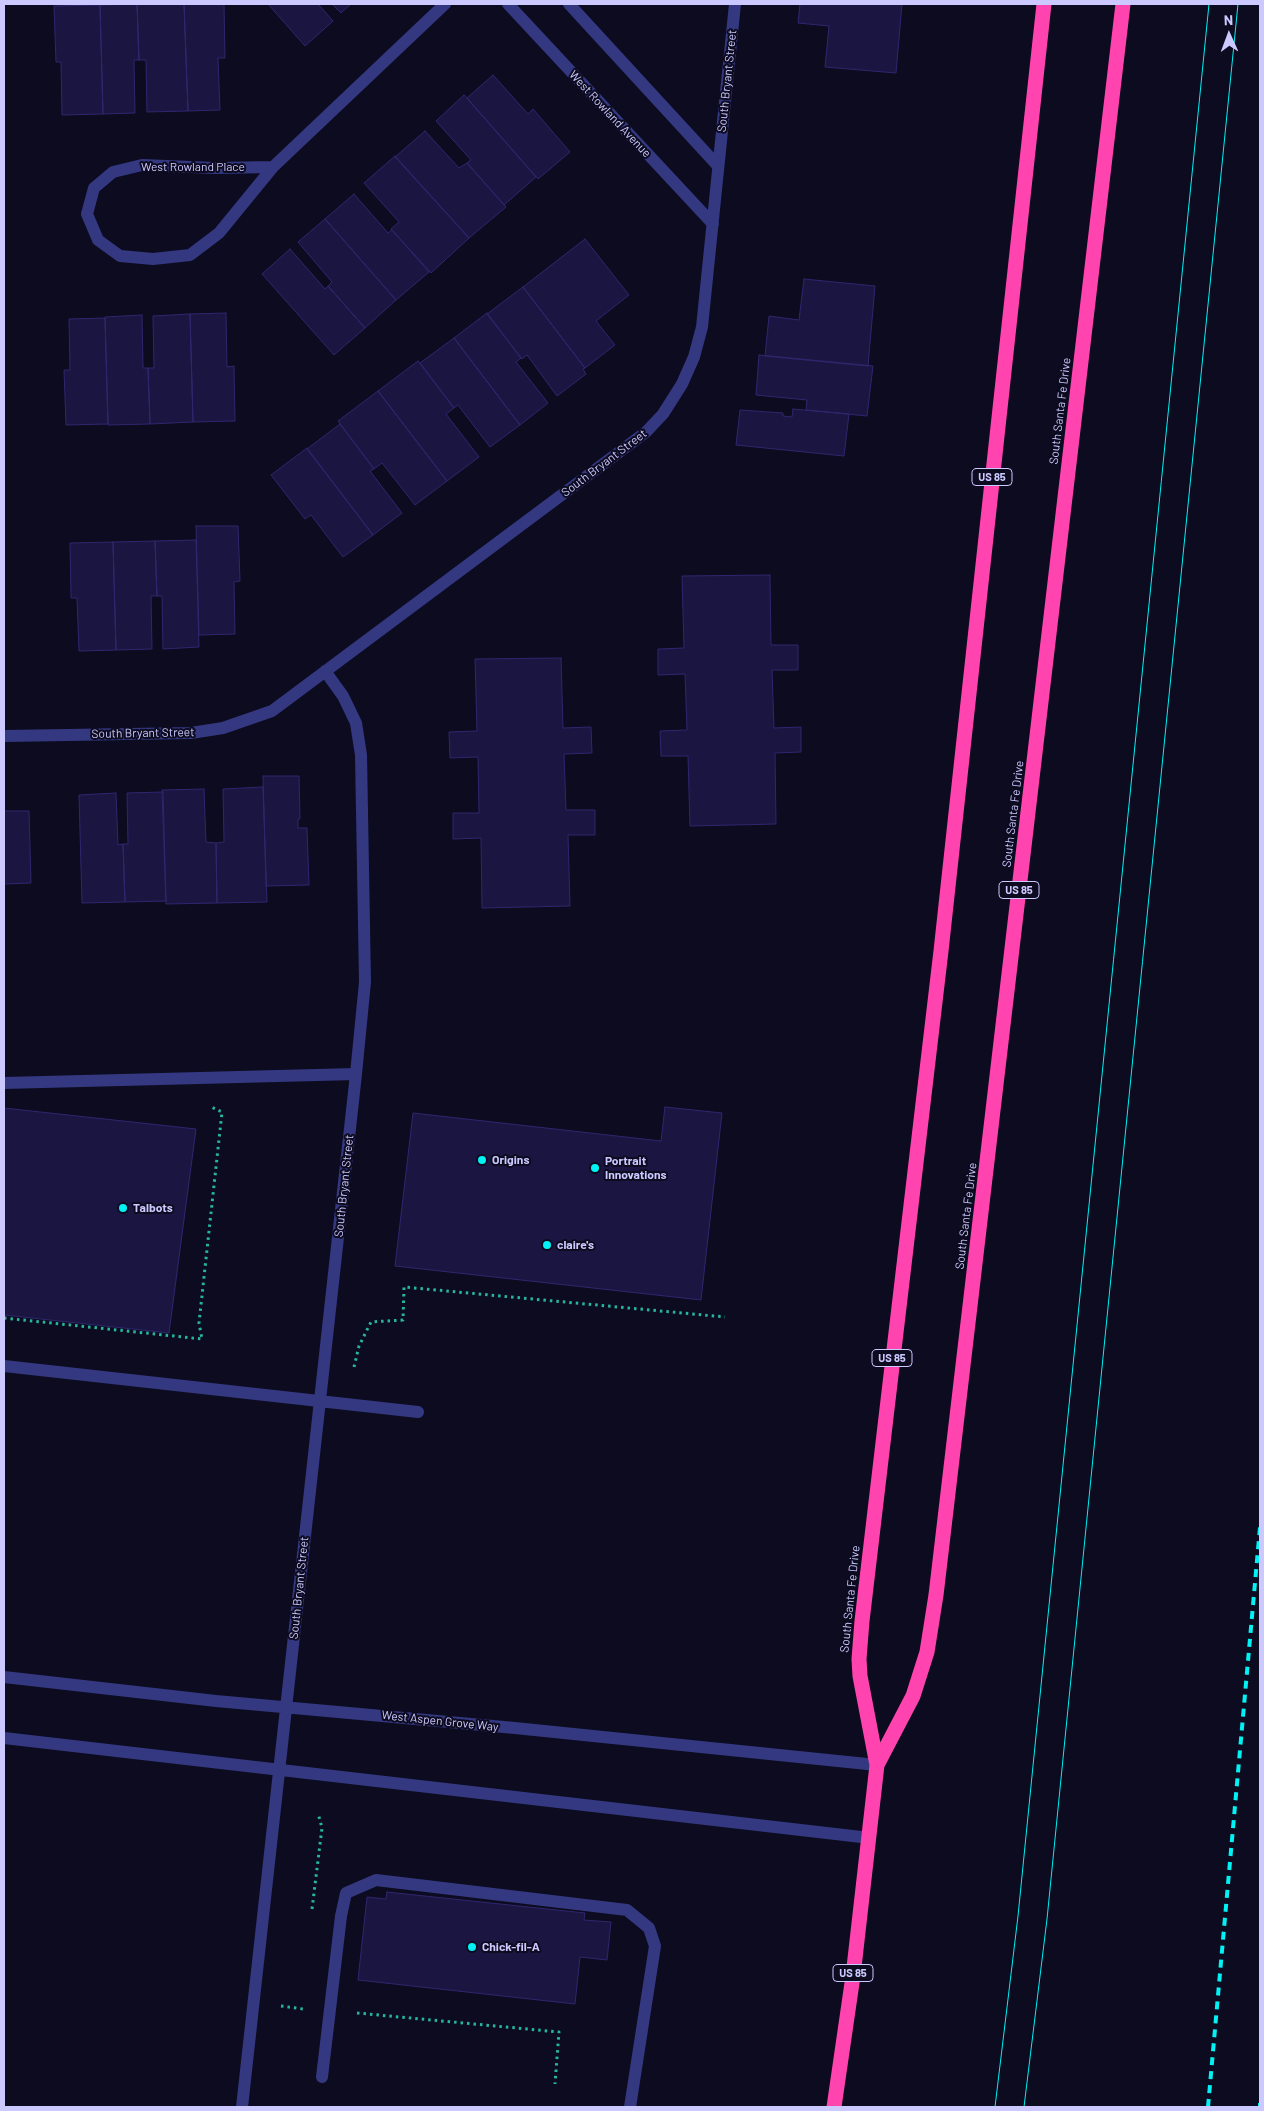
<!DOCTYPE html>
<html>
<head>
<meta charset="utf-8">
<style>
	body { margin:0 }
	#map { position:relative; width:1264px; height:2111px; overflow:hidden; background:#0d0b1f; font-family:Barlow,sans-serif }
	canvas { display:block }
	.frame { position:absolute; inset:0; border:5px solid #cbc9ff; pointer-events:none }
	.north { position:absolute; left:1204px; top:10px; width:50px; height:50px; -webkit-text-stroke:4px #0d0b1f; paint-order:stroke; rotate:358deg; font-size:14px; font-weight:700; line-height:20px; text-align:center; color:#cbc9ff }
	.north::after { content:''; display:block; margin:auto; width:18px; height:22px; background:#cbc9ff; clip-path:polygon(50% 0,100% 100%,50% 72%,0 100%) }
</style>
</head>
<body>
<div id="map">
<canvas width="1264" height="2111"></canvas>
<div class="frame"></div>
<div class="north">N</div>
</div>
<script>
const g = document.querySelector('canvas').getContext('2d');
g.lineJoin = 'round';
function paint(path, color) { g.fillStyle = color; g.fill(path, 'evenodd'); }
const poly = rows => new Path2D(rows.map(r => 'M' + r).join(''));
function trace(path, color, width, dash) { g.strokeStyle = color; g.lineWidth = width; g.lineCap = dash ? 'butt' : 'round'; g.setLineDash(dash || []); g.stroke(path); }
function label(font, color, halo, rows, align = 'center') {
  g.font = font + ' Barlow,sans-serif'; g.lineWidth = 4; g.setLineDash([]); g.textBaseline = 'middle'; g.strokeStyle = halo; g.fillStyle = color; for (const [text, x, y, turn = 0] of rows) {
    g.save(); g.translate(x, y); g.rotate((+turn || 0) * Math.PI / 180); g.textAlign = isNaN(turn) ? turn : align; if (halo) g.strokeText(text, 0, 0); g.fillText(text, 0, 0); g.restore();
  }
}
const building = poly([
	[137,4,184,4,188,111,147,112,146,60,139,60,137,4],
	[137,4,139,60,134,60,135,113,103,114,100,5,137,4],
	[184,4,224,4,225,58,218,58,220,110,188,111,184,4],
	[268,4,318,4,333,21,305,46,268,4],
	[332,4,351,4,341,13,332,4],
	[800,4,902,4,896,73,825,67,829,26,798,23,800,4],
	[100,5,103,114,62,115,61,62,56,62,54,6,100,5],
	[493,75,528,114,533,109,570,152,538,179,467,98,493,75],
	[464,95,536,177,504,205,467,163,471,160,436,121,464,95],
	[425,131,459,168,467,163,506,207,469,238,395,157,425,131],
	[395,156,469,238,431,273,391,229,399,222,364,183,395,156],
	[354,194,388,233,392,230,429,272,396,300,325,219,354,194],
	[325,219,396,300,365,328,328,286,332,282,298,242,325,219],
	[585,239,629,295,596,321,615,345,585,368,523,287,585,239],
	[290,249,325,289,328,286,365,328,334,355,262,274,290,249],
	[804,279,875,286,868,366,765,356,769,316,799,320,804,279],
	[523,287,585,368,583,369,586,374,557,396,527,355,522,359,487,314,523,287],
	[226,313,227,367,234,366,235,421,193,422,190,314,226,313],
	[487,313,521,358,516,362,548,403,520,425,454,338,487,313],
	[190,314,193,422,150,424,148,368,154,368,153,316,190,314],
	[142,315,143,368,148,368,150,424,108,425,105,317,142,315],
	[105,318,108,424,66,425,64,370,70,370,69,319,105,318],
	[454,338,520,425,490,447,458,405,454,408,420,363,454,338],
	[759,355,873,366,867,416,806,410,807,400,756,395,759,355],
	[418,361,454,408,446,414,479,457,447,481,378,391,418,361],
	[378,391,447,481,415,505,382,463,374,469,338,421,378,391],
	[793,409,849,414,844,456,736,445,740,410,783,413,783,416,792,417,793,409],
	[340,424,374,469,370,471,402,513,373,535,307,449,340,424],
	[307,448,373,535,343,557,311,515,305,519,271,475,307,448],
	[196,526,238,526,240,581,234,582,235,634,199,635,196,526],
	[196,540,199,647,163,649,162,596,157,596,155,541,196,540],
	[155,541,157,596,151,596,152,649,116,650,113,542,155,541],
	[113,542,116,650,79,651,77,598,71,598,70,543,113,542],
	[770,575,771,645,798,645,798,670,772,670,774,728,801,727,801,752,775,753,776,824,690,826,688,756,661,756,660,731,687,730,685,674,658,675,658,649,684,648,682,576,770,575],
	[561,658,563,728,591,727,592,753,564,754,566,810,595,810,595,835,568,835,570,906,482,908,481,838,453,839,453,813,479,813,478,757,450,758,449,732,477,731,475,659,561,658],
	[263,776,299,776,300,819,298,819,298,828,307,828,309,885,266,886,263,776],
	[263,787,267,902,217,903,216,843,224,842,223,789,263,787],
	[204,789,206,842,216,843,217,903,166,904,162,790,204,789],
	[163,792,166,901,125,902,123,844,128,844,127,793,163,792],
	[116,793,118,845,123,844,125,902,82,903,79,795,116,793],
	[4,811,29,811,31,883,4,884,4,811],
	[665,1107,722,1113,701,1300,395,1266,413,1113,661,1141,665,1107],
	[4,1108,196,1129,169,1333,4,1315,4,1108],
	[387,1892,585,1913,584,1920,611,1922,607,1960,580,1957,575,2004,358,1980,367,1897,386,1899,387,1892]
]);
paint(building, '#1b1641');
trace(building, '#2e276f', 1);
trace(poly([
	[4,1318,202,1339,199,1323,222,1112,209,1106],
	[354,1367,359,1346,371,1322,403,1320,404,1287,725,1317],
	[312,1909,322,1828,318,1813],
	[281,2006,303,2009],
	[357,2013,559,2032,555,2084]
]), '#26b6a0', 3, [2.5, 4]);
trace(poly([
	[508,4,713,224],
	[569,4,718,166],
	[273,167,215,168,142,165,113,172,94,188,87,214,98,240,120,256,153,259,190,255,219,233,273,167,445,4],
	[4,736,191,733,223,728,272,711,646,432,663,414,682,384,694,357,702,327,735,4],
	[4,1083,356,1074],
	[4,1366,418,1412],
	[4,1677,216,1701,515,1728,877,1765],
	[4,1738,870,1838],
	[322,2077,341,1916,346,1893,376,1880,627,1910,649,1928,655,1946,630,2107],
	[242,2107,356,1074,365,982,361,755,356,723,343,696,325,671]
]), '#333881', 12);
trace(poly([
	[877,1765,913,1696,927,1652,936,1595,1123,4],
	[834,2107,853,1976,877,1765,860,1676,859,1659,862,1621,941,951,1044,4]
]), '#ff44af', 15);
trace(poly([
	[995,2107,1018,1916,1209,4],
	[1024,2107,1047,1919,1238,4]
]), '#00f2f4', 1);
trace(poly([
	[1208,2107,1260,1527],
	[1260,2107,1260,2103]
]), '#00f2f4', 4, [8, 6]);
for (const [x, y, r, color] of [
	[482,1160,5,"#00f2f4"],
	[595,1168,5,"#00f2f4"],
	[123,1208,5,"#00f2f4"],
	[547,1245,5,"#00f2f4"],
	[472,1947,5,"#00f2f4"]
]) { const dot = new Path2D(); dot.arc(x, y, r, 0, 2 * Math.PI); g.fillStyle = color; g.fill(dot); trace(dot, '#0d0b1f', 2); }
for (const [x, y, w] of [
	[992,477,40],
	[1019,890,40],
	[892,1358,40],
	[853,1973,40]
]) { const box = new Path2D(); box.roundRect(x - w / 2, y - 8.5, w, 17, 4); g.fillStyle = '#0d0b1f'; g.fill(box); trace(box, '#cbc9ff', 1); }
label('bold 11px', '#cbc9ff', null, [
	["US 85",992,477],
	["US 85",1019,890],
	["US 85",892,1358],
	["US 85",853,1973]
]);
label('12px', '#cbc9ff', '#0d0b1f', [
	["South Bryant Street",727,81,-84],
	["West Rowland Avenue",610,114,47],
	["West Rowland Place",193,167],
	["South Santa Fe Drive",1060,411,-83],
	["South Bryant Street",604,463,-37],
	["South Bryant Street",143,733,-1],
	["South Santa Fe Drive",1013,814,-83],
	["South Bryant Street",344,1186,-84],
	["South Santa Fe Drive",966,1216,-83],
	["South Bryant Street",299,1588,-84],
	["South Santa Fe Drive",850,1599,-84],
	["West Aspen Grove Way",440,1721,6]
]);
label('bold 12px', '#cbc9ff', '#0d0b1f', [
	["Origins",492,1160],
	["Portrait",605,1161],
	["Innovations",605,1175],
	["Talbots",133,1208],
	["claire's",557,1245],
	["Chick-fil-A",482,1947]
], 'left');
</script>
</body>
</html>
